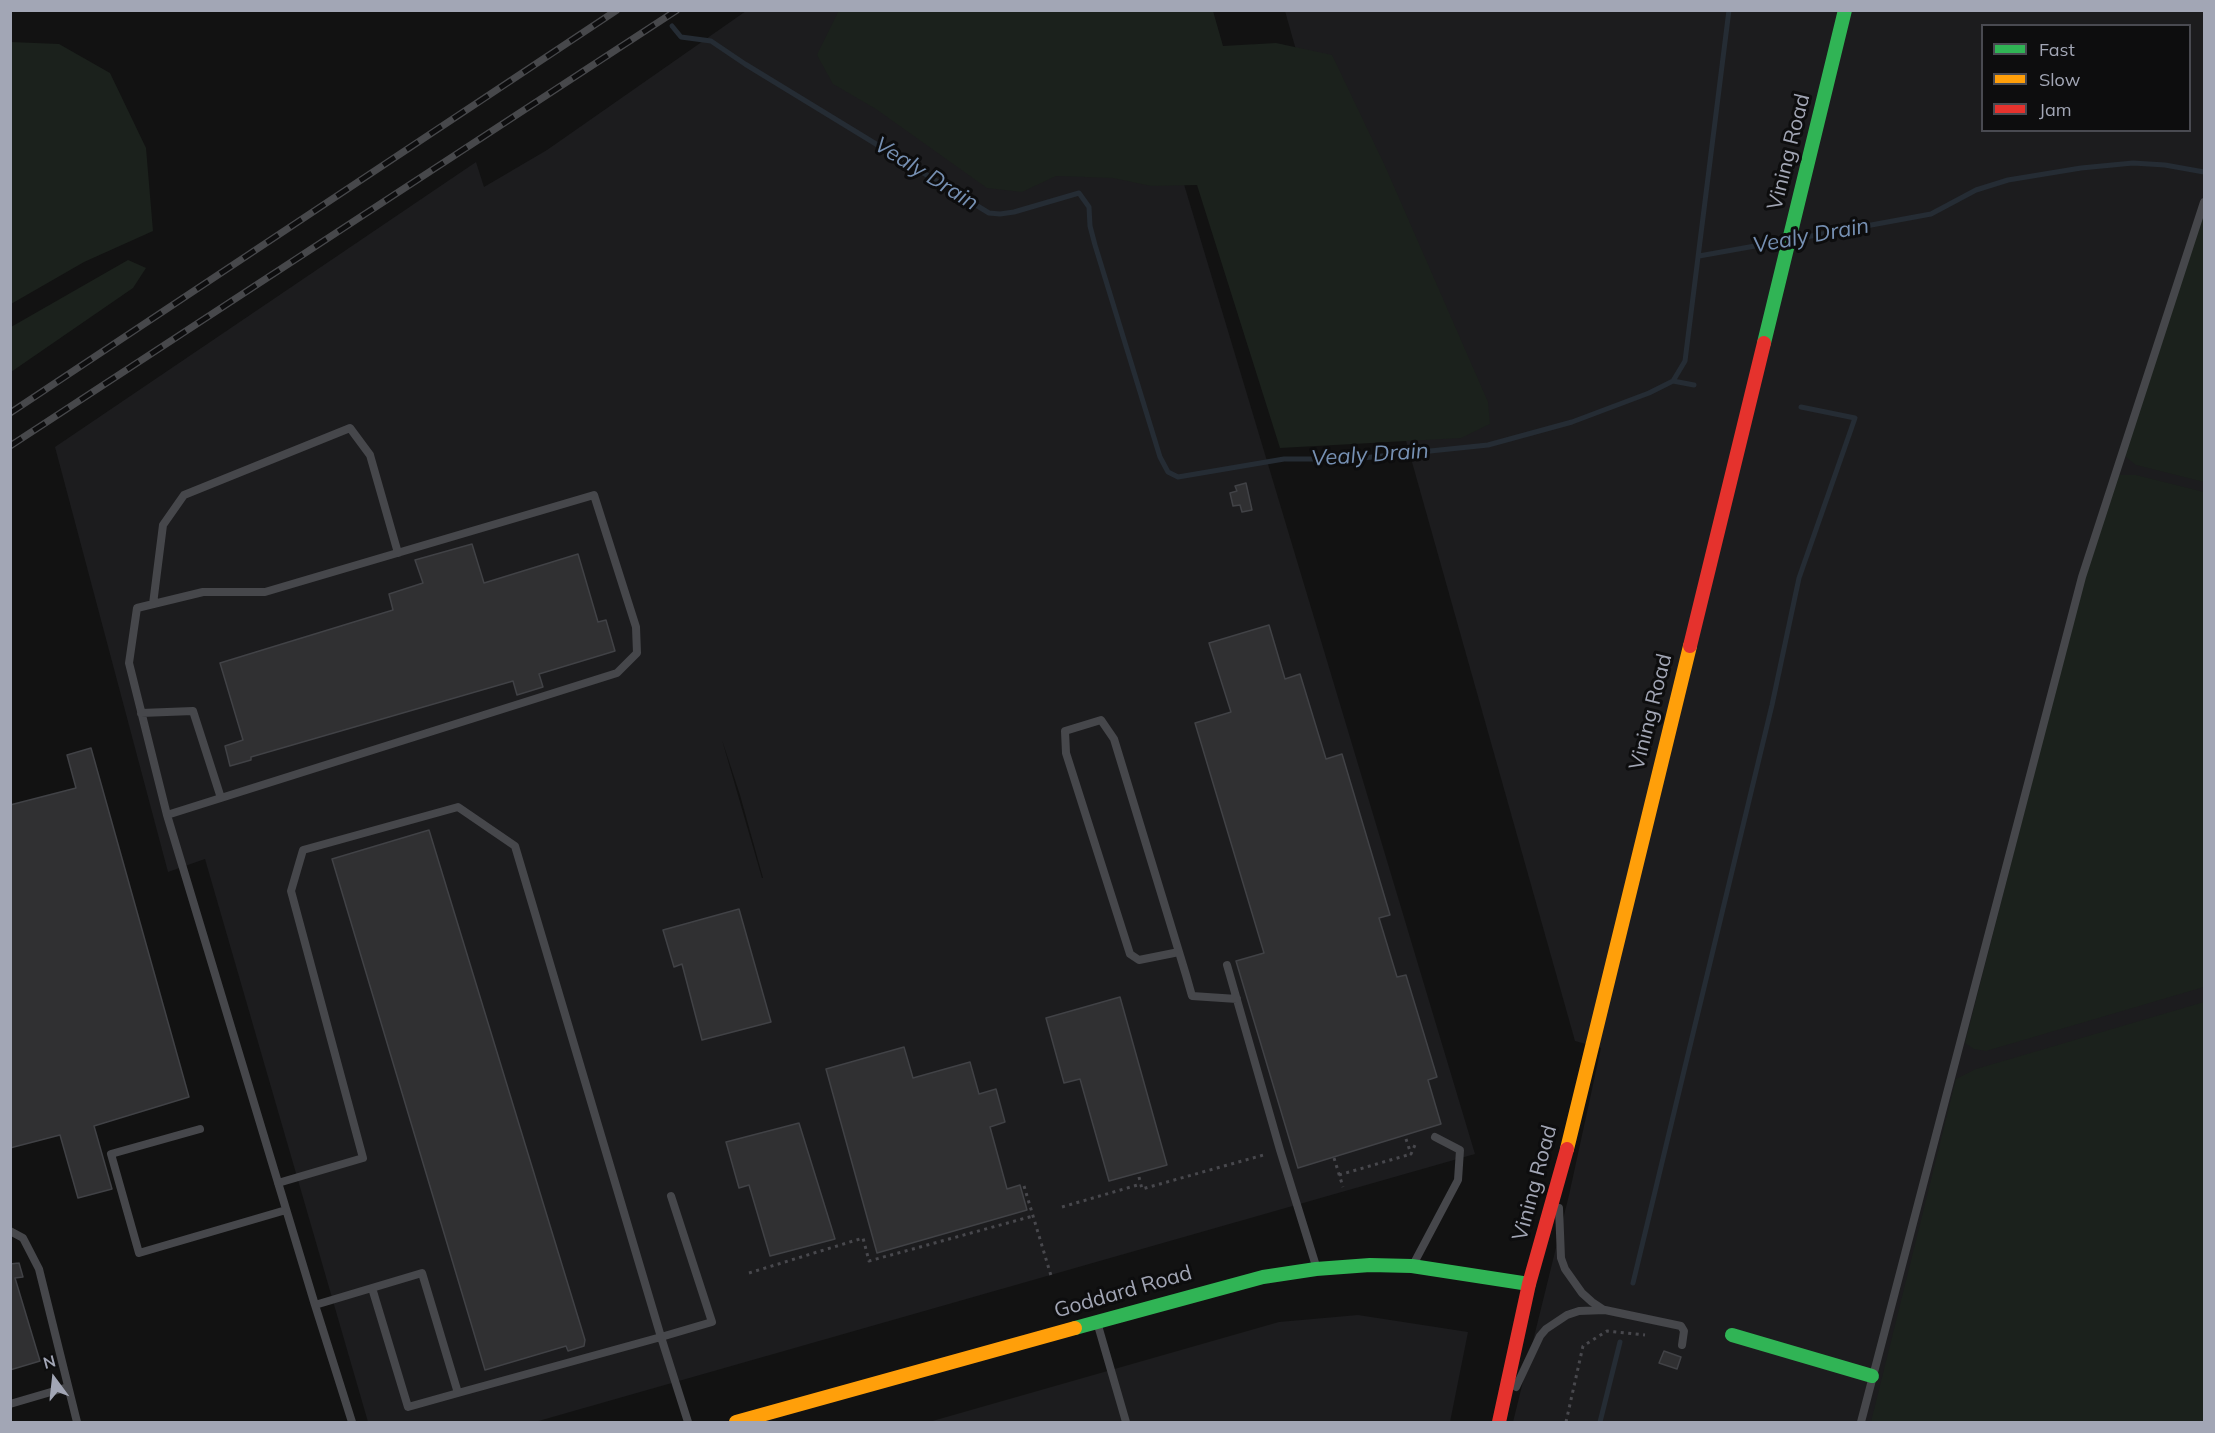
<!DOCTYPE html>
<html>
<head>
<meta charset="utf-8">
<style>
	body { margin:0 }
	#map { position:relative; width:2215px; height:1433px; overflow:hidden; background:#121212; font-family:Mulish,sans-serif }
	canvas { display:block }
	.frame { position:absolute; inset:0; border:12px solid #a2a6b5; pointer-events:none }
	.legend { position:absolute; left:1981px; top:24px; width:210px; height:108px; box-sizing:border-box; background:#0d0d0e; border:2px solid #494a51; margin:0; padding:8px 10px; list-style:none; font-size:18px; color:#a2a6b5 }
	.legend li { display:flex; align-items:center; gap:12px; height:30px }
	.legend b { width:30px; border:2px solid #494a51 }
	.north { position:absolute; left:24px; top:1349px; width:60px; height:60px; -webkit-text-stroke:4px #0d0d0e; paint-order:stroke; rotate:345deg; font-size:16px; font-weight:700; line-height:24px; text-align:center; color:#a2a6b5 }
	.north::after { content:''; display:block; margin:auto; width:21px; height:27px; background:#a2a6b5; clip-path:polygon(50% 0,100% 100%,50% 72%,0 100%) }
</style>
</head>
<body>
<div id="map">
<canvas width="2215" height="1433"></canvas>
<div class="frame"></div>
<ul class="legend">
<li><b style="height:8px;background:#30b455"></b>Fast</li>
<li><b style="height:8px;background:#ff9f0a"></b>Slow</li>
<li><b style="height:8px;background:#e5322d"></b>Jam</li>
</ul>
<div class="north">N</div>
</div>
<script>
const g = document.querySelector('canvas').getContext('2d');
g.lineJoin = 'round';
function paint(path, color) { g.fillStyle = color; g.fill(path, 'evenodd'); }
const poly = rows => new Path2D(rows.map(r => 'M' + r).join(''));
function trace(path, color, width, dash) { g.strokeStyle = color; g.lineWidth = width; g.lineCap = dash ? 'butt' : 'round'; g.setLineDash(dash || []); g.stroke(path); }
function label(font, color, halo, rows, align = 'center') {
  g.font = font + ' Mulish,sans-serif'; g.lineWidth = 6; g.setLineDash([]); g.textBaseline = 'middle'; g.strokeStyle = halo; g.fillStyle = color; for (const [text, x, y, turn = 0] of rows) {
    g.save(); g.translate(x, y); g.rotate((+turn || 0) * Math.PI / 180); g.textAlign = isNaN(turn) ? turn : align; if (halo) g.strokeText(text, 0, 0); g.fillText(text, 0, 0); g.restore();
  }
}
paint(poly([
	[746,11,1132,11,1475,1154,535,1422,368,1422,205,859,168,872,55,447,476,162,484,187,547,150],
	[722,740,740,795,763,878,762,878],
	[1285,11,2204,11,2204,1422,1513,1422,1569,1195,1601,1048,1575,1041],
	[1982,26,2190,26,2190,130,1982,130],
	[1358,1315,1468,1332,1450,1422,929,1422,1279,1322]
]), '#1c1c1e');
paint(poly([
	[839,10,1213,11,1223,46,1276,43,1332,55,1385,166,1488,402,1490,424,1461,438,1280,448,1197,185,1151,186,1113,178,1056,176,1022,192,987,188,876,109,833,84,817,55],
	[11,42,59,44,110,73,146,148,153,231,84,262,11,304],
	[2204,198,2204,482,2136,465,2126,457,2123,446],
	[128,260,146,268,133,288,11,372,11,327],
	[2119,475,2136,475,2204,492,2204,987,1986,1051,1974,1049,1965,1043,2108,485],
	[2204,1002,2204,1422,1871,1422,1956,1079,1976,1069]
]), '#1b211c');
trace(poly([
	[672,26,681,37,711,41,745,64,989,213,1000,214,1014,212,1079,193,1089,207,1090,226,1095,245,1160,457,1168,472,1178,477,1284,459,1353,459,1488,445,1572,422,1649,393,1673,381,1685,361,1729,10],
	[1795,239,1931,214,1976,190,2008,180,2081,168,2133,163,2165,165,2204,172],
	[1699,256,1783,241],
	[1673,381,1694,385],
	[1633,1283,1772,705,1799,578,1855,418,1801,407],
	[1600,1422,1620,1342]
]), '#252c34', 5);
const building = poly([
	[1246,483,1252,510,1242,512,1240,505,1233,506,1230,493,1237,491,1235,486,1246,483],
	[472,544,484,583,578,554,598,622,606,620,615,651,539,674,543,687,517,695,513,681,251,757,251,760,230,766,225,746,243,740,220,663,393,610,389,594,423,583,415,560,472,544],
	[1269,625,1285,679,1300,674,1326,759,1342,754,1390,915,1379,918,1397,977,1406,975,1437,1077,1428,1080,1441,1124,1298,1168,1236,961,1264,953,1195,723,1231,712,1209,643,1269,625],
	[91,748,189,1097,94,1126,112,1189,78,1198,60,1135,10,1148,10,805,76,788,67,755,91,748],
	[429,830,585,1340,584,1346,568,1351,566,1346,485,1370,332,859,429,830],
	[739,909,771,1022,702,1040,682,964,674,967,663,930,739,909],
	[1120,997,1167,1165,1109,1181,1080,1079,1064,1083,1046,1018,1120,997],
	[904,1047,913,1078,970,1062,979,1094,996,1089,1005,1122,990,1127,1007,1189,1020,1185,1027,1210,877,1253,826,1069,904,1047],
	[799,1123,835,1239,770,1256,749,1185,739,1188,726,1142,799,1123],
	[19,1263,23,1277,15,1278,40,1361,10,1370,10,1264,19,1263],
	[1664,1351,1681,1357,1677,1369,1659,1363,1664,1351]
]);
paint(building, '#303032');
trace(building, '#414246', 1.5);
trace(poly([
	[1406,1139,1411,1154,1415,1145],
	[1334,1158,1343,1187],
	[1339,1175,1411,1154],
	[1139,1177,1142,1189,1267,1154],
	[1024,1186,1052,1279],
	[1062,1207,1141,1184],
	[749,1273,863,1238,869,1261,1033,1216],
	[1566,1422,1583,1346,1607,1331,1645,1335]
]), '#48484d', 3, [3, 4.5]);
trace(poly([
	[153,604,163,525,184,495,350,428,370,455,398,553],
	[141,713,193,711,221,798],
	[167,815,129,663,137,608,203,592,265,592,594,495,636,627,637,653,617,673,167,815,315,1305],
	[1179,952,1139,960,1130,954,1066,753,1065,731,1101,720,1114,739,1179,952,1186,975,1192,996,1237,999],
	[1227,965,1280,1150,1316,1266],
	[200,1129,111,1154,139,1253,286,1210],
	[278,1183,363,1158,291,891,303,850,458,807,515,846,661,1337,712,1322,671,1196],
	[1559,1208,1561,1258,1565,1269,1582,1293,1592,1302,1604,1310],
	[10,1231,23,1238,39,1269,77,1422],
	[1414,1263,1458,1180,1460,1150,1435,1137],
	[372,1288,408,1407,458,1393],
	[1097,1322,1126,1422],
	[1516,1387,1540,1336,1546,1329,1567,1315,1579,1311,1605,1310,1681,1326,1684,1331,1682,1345],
	[10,1404,68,1387],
	[352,1422,315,1305,422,1273,458,1393,661,1337,688,1422],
	[1861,1422,2082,577,2204,202]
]), '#46474b', 8);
trace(poly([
	[1764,343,1845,10],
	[1075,1328,1263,1277,1316,1269,1370,1265,1412,1266,1529,1284],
	[1732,1335,1872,1376]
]), '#30b455', 14);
trace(poly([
	[1567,1149,1690,646],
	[736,1422,1075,1328]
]), '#ff9f0a', 14);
trace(poly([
	[1690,646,1764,343],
	[1499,1422,1529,1284,1567,1149]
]), '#e5322d', 14);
const rail = poly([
	[10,413,617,10],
	[10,446,677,10]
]);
trace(rail, '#47484b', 7);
trace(rail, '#0d0d0e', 4.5, [14]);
label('21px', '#a2a6b5', '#0d0d0e', [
	["Vining Road",1789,152,-76],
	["Vining Road",1651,712,-76],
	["Vining Road",1535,1183,-75],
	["Goddard Road",1123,1292,-16]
]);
label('italic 22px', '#7690b3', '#0d0d0e', [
	["Vealy Drain",926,174,32],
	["Vealy Drain",1811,236,-10],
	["Vealy Drain",1370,455,-4]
]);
</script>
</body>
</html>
